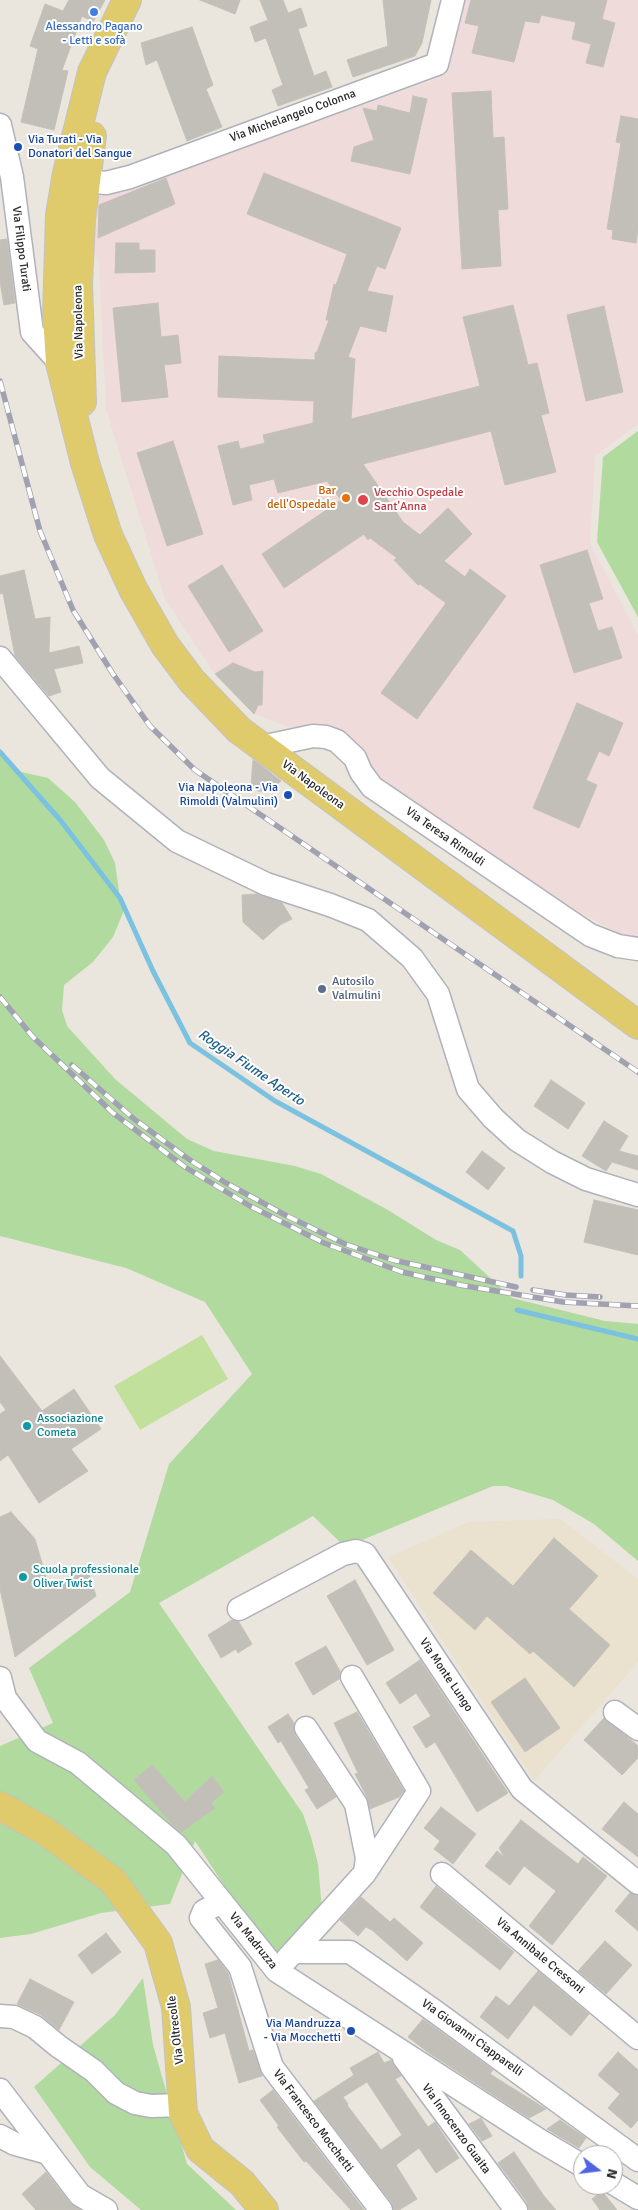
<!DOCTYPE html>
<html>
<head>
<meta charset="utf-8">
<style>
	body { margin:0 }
	#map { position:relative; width:638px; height:2210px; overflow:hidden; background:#eae5dd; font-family:Signika,sans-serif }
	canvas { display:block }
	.north { position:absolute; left:573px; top:2145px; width:50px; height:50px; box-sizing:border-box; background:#fff; border:1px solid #a9a9a9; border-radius:50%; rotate:105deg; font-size:14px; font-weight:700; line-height:20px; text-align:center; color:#292929 }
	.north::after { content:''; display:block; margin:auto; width:18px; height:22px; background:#4f64e5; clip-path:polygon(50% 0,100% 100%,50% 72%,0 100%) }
</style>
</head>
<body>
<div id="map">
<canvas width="638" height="2210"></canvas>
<div class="north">N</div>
</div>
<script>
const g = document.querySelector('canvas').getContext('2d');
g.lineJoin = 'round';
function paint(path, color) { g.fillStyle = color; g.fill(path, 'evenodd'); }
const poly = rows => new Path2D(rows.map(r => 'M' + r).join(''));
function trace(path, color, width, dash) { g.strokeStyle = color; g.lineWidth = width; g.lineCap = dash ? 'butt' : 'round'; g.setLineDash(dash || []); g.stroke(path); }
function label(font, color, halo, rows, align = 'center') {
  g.font = font + ' Signika,sans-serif'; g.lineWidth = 4; g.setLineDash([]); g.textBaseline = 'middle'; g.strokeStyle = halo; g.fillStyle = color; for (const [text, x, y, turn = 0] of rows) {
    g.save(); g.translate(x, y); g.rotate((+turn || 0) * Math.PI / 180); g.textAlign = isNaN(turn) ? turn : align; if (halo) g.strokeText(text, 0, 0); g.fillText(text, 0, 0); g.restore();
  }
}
paint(poly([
	[560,1519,638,1579,638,1662,534,1781,388,1557,469,1522],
	[471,1550,513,1586,598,1576,569,1609,610,1645,574,1687,533,1651,530,1654,487,1616,475,1629,433,1593],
	[525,1678,560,1728,525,1752,491,1702]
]), '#eae2ce');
paint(poly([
	[457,0,638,0,638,424,595,456,590,544,638,635,638,937,620,934,574,909,378,778,355,743,341,733,289,727,254,714,212,670,165,599,106,409,99,261,88,247,94,198,434,80,441,68]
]), '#f0dbdb');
paint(poly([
	[638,431,638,617,597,542,603,457],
	[0,755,17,771,48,778,75,802,104,840,115,863,120,898,125,908,113,937,93,962,64,985,62,1010,67,1026,115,1079,187,1139,214,1151,295,1166,321,1174,388,1210,436,1240,460,1250,512,1298,605,1321,638,1324,638,1561,594,1524,553,1500,506,1486,493,1486,345,1547,313,1516,159,1603,303,1814,311,1837,318,1864,323,1921,274,1962,195,1841,170,1904,101,1913,31,1934,0,1938,0,1746,53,1723,29,1668,130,1592,169,1464,252,1374,205,1302,126,1268,0,1236],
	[143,1978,153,2045,187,2164,236,2210,141,2210,90,2167,34,2087,115,2015]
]), '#b1da9f');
paint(poly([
	[202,1335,228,1379,140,1430,114,1386]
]), '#c0e09c');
trace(poly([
	[0,752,61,821,120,898,153,971,190,1043,275,1101,513,1231,521,1256,521,1276],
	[517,1310,638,1339]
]), '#7bc1e0', 5);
const building = poly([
	[69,0,105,0,93,22,82,16,62,70,68,71,54,130,21,122,38,49,30,46,45,4,63,11,69,0],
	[200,0,240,0,235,14,200,0],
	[260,0,283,0,288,13,301,8,307,26,298,29,314,76,326,71,332,87,278,106,272,90,283,85,266,38,255,42,250,27,268,20,260,0],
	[383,0,431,0,422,43,415,56,353,77,347,60,388,46,383,0],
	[471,0,607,0,602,19,615,23,603,67,586,63,591,44,572,39,576,22,541,15,539,23,525,21,514,62,472,53,479,26,465,23,471,0],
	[192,27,213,85,206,89,222,127,187,141,157,60,146,65,141,43,192,27],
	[491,91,493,138,504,137,508,209,498,210,501,266,462,269,452,93,491,91],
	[413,96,427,99,410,174,351,161,354,147,374,140,363,108,377,111,378,105,410,113,413,96],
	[621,116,638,119,638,229,636,243,612,239,613,230,607,229,621,143,616,142,621,116],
	[264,173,401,228,385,269,377,266,367,291,393,296,386,332,360,326,348,357,355,359,351,419,480,386,463,317,513,305,528,365,537,363,549,413,541,415,556,472,505,485,491,431,363,464,403,522,420,535,448,508,472,534,444,561,465,577,470,569,506,596,417,719,381,693,446,603,420,584,418,585,394,560,397,558,370,538,368,540,364,534,284,588,262,554,341,500,327,481,278,493,274,479,249,485,252,500,233,505,218,446,238,441,240,449,265,443,263,435,313,423,314,401,218,397,219,356,315,360,315,353,317,352,329,320,326,320,334,284,336,285,347,254,247,214,264,173],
	[166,178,175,204,98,238,99,205,166,178],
	[7,239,15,303,4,305,0,282,0,240,7,239],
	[116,243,139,243,139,250,155,250,155,272,115,273,116,243],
	[158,303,161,337,178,335,181,363,164,365,168,397,122,402,113,308,158,303],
	[604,306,623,392,586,401,567,315,604,306],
	[173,441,203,534,167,546,137,453,173,441],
	[587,550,603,599,589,603,598,631,612,627,622,658,574,673,540,565,587,550],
	[222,565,263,631,229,652,188,586,222,565],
	[24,570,35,619,50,617,49,653,79,646,83,663,54,669,61,692,49,696,15,656,3,593,0,594,0,576,24,570],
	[233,663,255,672,263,671,262,705,258,705,254,714,215,674,233,663],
	[577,703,623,723,609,756,599,751,586,780,597,785,579,828,533,808,577,703],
	[253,760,258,763,281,781,273,788,266,791,258,791,251,786,253,760],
	[257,894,282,903,292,919,280,925,263,940,243,922,242,895,257,894],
	[551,1080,585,1103,568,1129,534,1106,551,1080],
	[604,1121,628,1136,619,1151,638,1156,638,1170,612,1162,606,1171,582,1156,604,1121],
	[482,1151,505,1168,488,1190,466,1172,482,1151],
	[594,1200,638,1210,638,1255,584,1242,594,1200],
	[0,1356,42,1411,74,1389,101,1429,71,1449,88,1471,39,1503,8,1455,0,1461,0,1414,6,1410,0,1402,0,1356],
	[11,1512,35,1539,49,1587,87,1567,96,1596,15,1657,0,1589,0,1517,11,1512],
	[554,1538,598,1576,569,1609,610,1645,574,1687,533,1651,530,1654,487,1616,475,1630,433,1593,471,1550,513,1586,554,1538],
	[355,1580,394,1650,367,1665,327,1596,355,1580],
	[232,1620,239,1622,252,1644,238,1653,236,1649,221,1658,208,1635,232,1620],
	[326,1646,340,1671,339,1679,313,1695,295,1663,326,1646],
	[420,1660,508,1793,477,1812,435,1742,426,1748,413,1727,431,1716,416,1693,400,1704,386,1683,420,1660],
	[525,1678,560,1728,525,1752,491,1702,525,1678],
	[357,1712,404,1791,399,1797,370,1809,367,1797,355,1774,358,1773,334,1723,357,1712],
	[288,1714,294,1723,295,1735,336,1797,317,1809,305,1790,309,1788,281,1741,278,1743,268,1727,288,1714],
	[604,1718,638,1746,638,1758,622,1775,584,1740,604,1718],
	[152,1765,185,1802,212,1776,224,1792,211,1803,215,1808,181,1832,172,1824,134,1780,152,1765],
	[624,1802,638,1814,638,1857,602,1829,624,1802],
	[441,1807,476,1834,453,1864,434,1849,440,1841,424,1828,441,1807],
	[521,1820,578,1864,583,1857,607,1876,552,1945,529,1926,556,1891,524,1866,510,1885,485,1866,497,1851,505,1858,499,1848,521,1820],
	[436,1886,514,1952,500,1970,420,1907,436,1886],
	[630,1893,638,1896,638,1931,615,1911,630,1893],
	[361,1897,390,1922,394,1918,423,1943,407,1961,372,1930,366,1927,358,1936,340,1920,361,1897],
	[106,1933,121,1952,92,1974,78,1955,106,1933],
	[605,1941,632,1965,606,1994,578,1971,605,1941],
	[218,1960,228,1973,249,2051,253,2050,262,2076,239,2083,225,2033,210,2038,203,2013,218,2008,205,1964,218,1960],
	[538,1971,589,2014,571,2036,534,2005,508,2039,480,2017,496,1996,509,2006,538,1971],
	[30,1979,74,2002,59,2030,41,2015,17,2004,30,1979],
	[423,2019,493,2070,490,2074,546,2109,529,2118,429,2053,408,2037,423,2019],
	[378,2052,384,2063,391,2060,401,2076,395,2079,428,2127,435,2122,459,2158,436,2173,419,2148,396,2165,417,2199,399,2210,394,2210,391,2202,314,2101,354,2075,350,2068,378,2052],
	[367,2082,402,2135,381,2150,347,2105,348,2104,343,2097,367,2082],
	[618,2052,638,2070,638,2120,631,2128,608,2108,620,2094,598,2075,618,2052],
	[273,2090,364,2210,351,2210,306,2161,304,2162,277,2127,279,2126,260,2100,273,2090],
	[481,2118,492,2136,482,2141,469,2124,481,2118],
	[560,2120,586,2138,579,2148,547,2129,560,2120],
	[514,2152,544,2196,556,2210,529,2210,527,2202,498,2163,514,2152],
	[46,2172,70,2203,80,2210,36,2210,22,2194,46,2172],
	[602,2191,617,2210,600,2210,592,2199,602,2191]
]);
paint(building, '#c2bfb9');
trace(building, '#c5c1b7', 1);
const minor = poly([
	[0,125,12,177,32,332,60,363],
	[86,181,106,183,130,177,437,64,453,0],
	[0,658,100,778,177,841,266,884,330,905,368,920,412,958,438,994,468,1089,493,1118,517,1140,552,1162,586,1179,638,1195],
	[261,747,313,736,326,737,337,741,355,758,361,772,372,787,590,935,618,946,638,949],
	[239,1609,343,1554,356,1551,365,1554,522,1789,638,1883],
	[0,1678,5,1698,37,1741,78,1763,176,1845,277,1971,539,2140,583,2166],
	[615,1712,638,1729],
	[306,1728,356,1804,367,1858,365,1873],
	[442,1874,638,2038],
	[222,1902,204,1911,201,1918,240,1967,272,2067,381,2210],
	[293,1952,350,1952,433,2010,638,2160],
	[287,1959,365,1873,419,1791,352,1677],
	[0,2016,14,2017,35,2027,58,2046,94,2071,116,2093,135,2103,151,2106,182,2105],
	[404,2058,516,2210],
	[0,2090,48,2153],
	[0,2136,15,2144,48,2153,80,2195,106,2210],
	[613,2183,638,2198]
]);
const major = poly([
	[127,0,92,72,67,173,60,215,57,315,60,363,85,463,108,535,133,589,165,645,192,681,239,730,638,1025],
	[82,402,78,283,81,219,92,136],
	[0,1806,45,1831,113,1881,158,1943,176,2007,183,2113,200,2149,242,2183,264,2210]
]);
trace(minor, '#b0b2bb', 25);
trace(major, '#c3c3c3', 30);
trace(minor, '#fff', 22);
trace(major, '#e0cb6c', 28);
const rail = poly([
	[0,381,40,531,73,610,113,674,150,726,195,770,638,1072],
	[0,997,33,1037,113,1113,185,1167,250,1206,324,1243,402,1272,460,1285,563,1302,638,1306],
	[72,1065,134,1119,187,1158,226,1183,287,1216,345,1244,393,1260,516,1287],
	[533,1290,566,1295,600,1297]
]);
trace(rail, '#a0a2b1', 5.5);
trace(rail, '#fff', 4, [11]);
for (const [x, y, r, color] of [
	[94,12,5,"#3f7fe0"],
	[18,147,5,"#1a4fb4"],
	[346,498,5,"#e8710a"],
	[363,500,6,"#e0444e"],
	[288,795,5,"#1a4fb4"],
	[322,989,5,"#5c6f8a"],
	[27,1426,5,"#0f9aa8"],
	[23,1577,5,"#0f9aa8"],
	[351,2031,5,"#1a4fb4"]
]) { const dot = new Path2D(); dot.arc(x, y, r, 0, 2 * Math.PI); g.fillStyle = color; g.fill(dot); trace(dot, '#fff', 2); }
label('12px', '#366cbe', '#fff', [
	["Alessandro Pagano",94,27],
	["- Letti e sofà",94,41]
]);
label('12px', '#292929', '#fff', [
	["Via Michelangelo Colonna",293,116,-20],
	["Via Filippo Turati",21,249,83],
	["Via Napoleona",79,322,-91],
	["Via Napoleona",313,785,36],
	["Via Teresa Rimoldi",445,837,35],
	["Via Monte Lungo",446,1675,56],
	["Via Madruzza",253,1941,51],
	["Via Annibale Cressoni",540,1956,40],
	["Via Oltrecolle",176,2030,-97],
	["Via Giovanni Ciapparelli",472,2038,36],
	["Via Francesco Mocchetti",313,2121,53],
	["Via Innocenzo Guaita",456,2129,54]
]);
label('12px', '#164399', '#fff', [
	["Via Turati - Via",28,140,"left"],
	["Donatori del Sangue",28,154,"left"],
	["Via Napoleona - Via",278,788],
	["Rimoldi (Valmulini)",278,802],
	["Via Mandruzza",341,2024],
	["- Via Mocchetti",341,2038]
], 'right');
label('12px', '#c56008', '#fff', [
	["Bar",336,491],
	["dell'Ospedale",336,505]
], 'right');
label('12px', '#be3a42', '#fff', [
	["Vecchio Ospedale",374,493],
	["Sant'Anna",374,507]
], 'left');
label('12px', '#4e5e75', '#fff', [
	["Autosilo",332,982],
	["Valmulini",332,996]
], 'left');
label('12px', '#0d838f', '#fff', [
	["Associazione",37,1419],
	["Cometa",37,1433],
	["Scuola professionale",33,1570],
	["Oliver Twist",33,1584]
], 'left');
label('italic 14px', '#1d5f8a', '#fff', [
	["Roggia Fiume Aperto",251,1068,34]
]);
</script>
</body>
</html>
